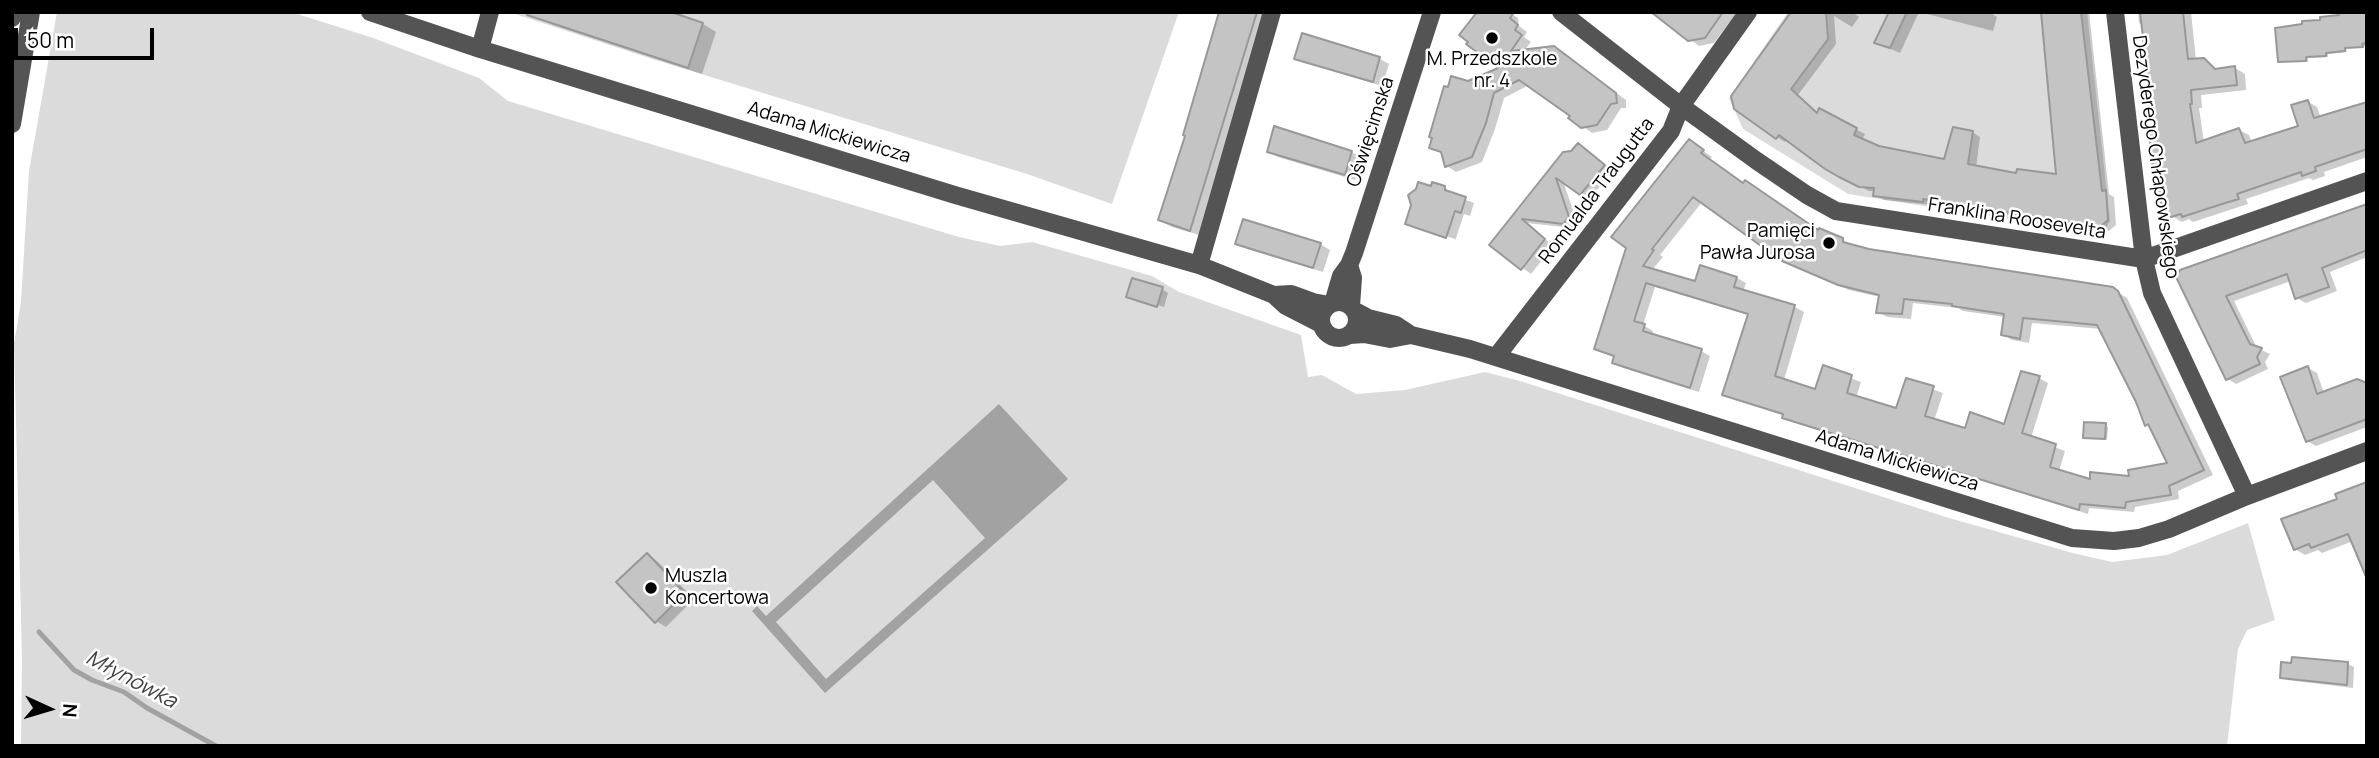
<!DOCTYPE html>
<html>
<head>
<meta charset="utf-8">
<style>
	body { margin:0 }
	#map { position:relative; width:2379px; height:758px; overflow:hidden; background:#fff; font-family:Manrope,sans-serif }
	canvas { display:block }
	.frame { position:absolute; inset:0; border:14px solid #000; pointer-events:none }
	.north { position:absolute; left:14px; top:674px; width:70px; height:70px; -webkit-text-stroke:5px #fff; paint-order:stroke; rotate:94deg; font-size:19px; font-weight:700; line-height:28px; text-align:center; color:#000 }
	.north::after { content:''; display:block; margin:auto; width:24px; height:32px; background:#000; clip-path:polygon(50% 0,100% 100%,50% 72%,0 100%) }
	.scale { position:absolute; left:14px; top:28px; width:140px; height:32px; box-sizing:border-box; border:4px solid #000; border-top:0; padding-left:9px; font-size:21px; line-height:24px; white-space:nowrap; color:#000; -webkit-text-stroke:5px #fff; paint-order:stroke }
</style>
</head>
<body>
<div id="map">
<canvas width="2379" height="758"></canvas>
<div class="frame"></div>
<div class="north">N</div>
<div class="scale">50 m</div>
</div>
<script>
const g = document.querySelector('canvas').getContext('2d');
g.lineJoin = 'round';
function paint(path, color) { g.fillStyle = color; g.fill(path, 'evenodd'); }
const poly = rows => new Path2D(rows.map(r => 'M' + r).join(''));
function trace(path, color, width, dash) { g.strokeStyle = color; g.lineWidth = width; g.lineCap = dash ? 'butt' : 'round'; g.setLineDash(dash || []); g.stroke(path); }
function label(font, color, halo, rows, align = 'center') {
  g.font = font + ' Manrope,sans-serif'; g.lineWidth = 5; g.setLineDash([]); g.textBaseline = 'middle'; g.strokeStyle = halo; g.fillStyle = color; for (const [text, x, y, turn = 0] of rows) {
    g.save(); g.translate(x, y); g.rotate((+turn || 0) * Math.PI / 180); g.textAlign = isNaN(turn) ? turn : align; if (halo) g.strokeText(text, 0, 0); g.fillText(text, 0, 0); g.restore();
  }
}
paint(poly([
	[57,12,291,12,373,38,479,78,508,101,959,237,1000,246,1032,242,1152,276,1179,292,1301,335,1308,377,1322,375,1356,394,1405,390,1485,372,1520,381,1949,518,2073,553,2112,562,2167,555,2248,523,2275,620,2247,630,2238,649,2227,746,21,746,22,659,14,344,21,302,29,171],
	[509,12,1179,12,1112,204,1027,174,649,58],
	[1788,12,2087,12,2110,221,2102,234,1848,194,1743,129,1729,98]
]), '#dbdbdb');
paint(poly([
	[999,404,1068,479,825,693,752,611,757,606,766,616],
	[933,480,985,538,826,679,776,622]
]), '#a2a2a2');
paint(poly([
	[665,12,703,24,716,32,702,74,553,25,540,18],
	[1221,12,1271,12,1203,236,1172,227,1160,220,1187,135],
	[1477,12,1512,14,1518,18,1519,26,1527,32,1524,37,1531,42,1524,51,1564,54,1626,100,1626,108,1621,108,1607,130,1592,133,1529,85,1504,98,1495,129,1482,162,1456,172,1447,166,1444,154,1431,147,1468,83,1501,69],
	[1653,12,1736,12,1740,15,1733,26,1729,23,1714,43,1699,46],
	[1797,12,1856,12,1855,14,1859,17,1852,27,1834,16,1836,44,1798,95,1818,113,1820,111,1865,134,1862,140,1879,148,1945,161,1972,132,1980,137,1976,168,2018,175,2058,176,2042,12,2089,12,2109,194,2114,197,2116,225,2109,231,1932,202,1931,205,1884,200,1875,195,1875,191,1869,191,1835,173,1787,139,1785,142,1777,137],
	[1891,12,1989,12,1997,17,1993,31,1919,12,1900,53,1877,43],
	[2138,12,2191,12,2196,60,2203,60,2218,70,2235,68,2245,74,2246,90,2201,95,2202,108,2199,108,2204,142,2239,130,2249,135,2252,143,2300,127,2307,101,2317,107,2321,118,2367,103,2367,157,2324,172,2325,176,2313,180,2309,178,2246,199,2248,204,2193,222,2189,219,2182,222,2164,211,2163,205,2158,202,2156,133,2143,25,2139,23],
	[2367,12,2367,46,2346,49,2347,52,2328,54,2328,57,2308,58,2308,62,2280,61],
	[1296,58,1380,59,1389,64,1382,86,1306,63],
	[1698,147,1712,157,1709,160,1744,185,1819,231,1842,240,1852,246,2112,289,2127,298,2213,475,2178,491,2179,499,2135,507,2134,512,2089,508,2088,514,1794,422,1785,416,1733,399,1724,394,1749,315,1655,287,1643,325,1653,331,1652,335,1701,351,1710,356,1699,392,1623,368,1614,362,1616,357,1597,348],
	[1702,202,1794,266,1849,290,1880,297,1878,312,1887,317,1911,319,1913,303,1958,308,1963,311,2005,317,2003,334,2012,340,2029,343,2032,323,2101,329,2146,425,2151,427,2169,464,2131,478,2091,481,2059,471,2065,451,2031,438,2048,383,2039,378,2005,426,1966,431,1934,421,1943,393,1907,380,1897,411,1856,398,1861,382,1824,368,1816,391,1784,380,1804,312,1795,307,1743,292,1746,283,1737,278,1701,267,1696,283,1652,270,1663,257,1660,255],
	[1587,150,1612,171,1590,199,1563,181,1577,222,1573,228,1527,223,1553,246,1531,274,1492,245,1564,154],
	[1269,151,1352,152,1361,158,1355,180,1278,157],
	[1444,187,1453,195,1474,203,1470,216,1464,214,1455,241,1455,239,1407,223,1432,188],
	[2367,206,2367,257,2330,272,2337,291,2306,303,2297,298,2291,281,2234,301,2257,348,2270,354,2265,362,2268,369,2236,384,2228,379,2178,277],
	[1237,243,1320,244,1330,250,1323,272,1247,249],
	[1162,289,1168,293,1164,307,1132,297],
	[2308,368,2317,373,2324,393,2367,385,2367,427,2316,446,2307,441],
	[2105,425,2108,427,2107,440,2085,437],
	[2339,500,2353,541,2322,553,2318,550,2305,555,2295,549],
	[647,555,657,561,694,599,666,627,656,621],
	[2348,664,2354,667,2353,688,2288,680,2282,677]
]), '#0003');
trace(poly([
	[39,632,74,670,92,680,124,692,147,708,216,746]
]), '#a2a2a2', 5);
const building = poly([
	[527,12,671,12,703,23,688,68,527,15,527,12],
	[1219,12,1257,12,1190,231,1158,220,1185,136,1183,135,1219,12],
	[1477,12,1514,12,1510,18,1518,25,1515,30,1522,35,1511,51,1554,46,1616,93,1617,103,1611,104,1597,125,1581,128,1568,118,1570,116,1519,80,1494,93,1486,123,1472,157,1445,167,1441,152,1429,148,1432,138,1429,137,1444,86,1448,87,1451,76,1468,81,1498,68,1466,44,1468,42,1459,35,1477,12],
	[1651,12,1723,12,1705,38,1688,41,1651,12],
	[1791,12,1826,12,1828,39,1791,89,1817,113,1819,108,1857,128,1854,135,1879,146,1944,159,1953,127,1973,131,1968,164,2016,173,2017,169,2056,174,2041,12,2081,12,2102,191,2106,190,2108,220,2100,227,1923,199,1923,202,1873,196,1874,188,1859,187,1839,177,1825,169,1779,135,1776,139,1734,109,1731,96,1791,12],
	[1889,12,1907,12,1890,48,1874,43,1889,12],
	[2140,12,2183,12,2188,59,2204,58,2215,69,2235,66,2237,85,2191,90,2192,104,2190,104,2196,143,2239,128,2245,143,2298,126,2291,105,2308,100,2314,118,2367,102,2367,149,2315,167,2316,171,2302,176,2301,172,2237,194,2239,199,2222,204,2182,217,2181,214,2171,217,2162,212,2161,202,2156,203,2149,132,2154,132,2140,12],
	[2339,12,2367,12,2367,43,2362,44,2363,47,2345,48,2345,51,2326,53,2326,56,2306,57,2306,61,2278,62,2275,28,2302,24,2302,21,2320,20,2320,17,2339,15,2339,12],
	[1302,33,1380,57,1373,82,1294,59,1302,33],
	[1274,126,1352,151,1345,175,1267,152,1274,126],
	[1689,139,1704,150,1701,153,1743,183,1745,180,1818,230,1819,228,1843,238,1843,242,1869,249,2113,287,2118,291,2204,470,2169,486,2171,495,2126,502,2125,508,2080,504,2079,510,1782,418,1783,414,1722,395,1748,314,1646,283,1634,321,1645,324,1643,331,1702,349,1690,388,1612,363,1614,356,1594,349,1626,248,1611,237,1689,139],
	[1693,197,1782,261,1838,285,1879,295,1876,313,1902,314,1904,299,1952,304,1952,306,2004,314,2001,335,2020,339,2023,318,2097,325,2136,402,2145,426,2148,424,2167,463,2128,470,2129,476,2090,472,2090,479,2050,467,2056,444,2022,433,2040,376,2021,371,2004,424,1970,412,1965,428,1925,416,1934,386,1906,378,1896,408,1847,393,1852,375,1823,365,1815,389,1775,376,1795,305,1734,287,1737,277,1700,265,1695,281,1643,266,1654,250,1652,249,1693,197],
	[1578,143,1605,165,1580,195,1556,178,1569,217,1563,224,1522,219,1545,239,1521,270,1489,245,1563,152,1571,151,1578,143],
	[1418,182,1431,186,1432,182,1445,186,1445,190,1466,197,1461,213,1455,211,1446,238,1405,224,1411,205,1408,195,1416,189,1418,182],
	[2367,204,2367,250,2322,268,2329,287,2295,299,2287,274,2226,296,2250,344,2262,348,2257,357,2260,364,2226,380,2176,277,2180,270,2367,204],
	[1243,219,1321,243,1313,268,1235,244,1243,219],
	[1132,278,1163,287,1157,307,1126,297,1132,278],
	[2308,366,2317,394,2357,379,2367,383,2367,419,2306,442,2280,377,2308,366],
	[2084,422,2106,423,2105,439,2083,438,2084,422],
	[2367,482,2367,579,2348,534,2311,548,2309,544,2294,550,2281,519,2337,499,2335,494,2367,482],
	[647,553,685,593,655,623,616,582,647,553],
	[2292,657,2348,662,2347,685,2280,678,2281,662,2291,663,2292,657]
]);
paint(building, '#c4c4c4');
trace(building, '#989898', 2);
trace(poly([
	[370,12,480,49,955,195,1199,265,1274,295,1286,306,1321,324],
	[1561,12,1681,106,1757,161,1807,195,1836,211,2144,259,2367,181],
	[2115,12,2144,259,2152,293,2247,496],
	[12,18,14,12],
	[480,49,490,12],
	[12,124,31,12],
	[1199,265,1272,12],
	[1349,265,1353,278,1351,306],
	[1274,295,1291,294,1313,302,1329,305],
	'1321 320a18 18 0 1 1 36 0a18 18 0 1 1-36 0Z',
	[1333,303,1341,276,1349,265,1354,253,1432,12],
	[1355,311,1368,318,1396,325,1411,335,1470,349,2072,538,2114,541,2139,538,2169,529,2247,496,2367,451],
	[1350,335,1364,334,1390,339,1411,335],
	[1496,357,1671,131,1681,106,1748,12]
]), '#545454', 18);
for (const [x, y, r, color] of [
	[1492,38,7,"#000"],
	[1829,243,7,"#000"],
	[651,588,7,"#000"]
]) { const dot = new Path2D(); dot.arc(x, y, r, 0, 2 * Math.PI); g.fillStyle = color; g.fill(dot); trace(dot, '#fff', 2.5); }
label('19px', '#000', '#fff', [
	["M. Przedszkole",1492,60],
	["nr. 4",1492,82],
	["Pamięci",1815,232,"right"],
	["Pawła Jurosa",1815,254,"right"],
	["Muszla",665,577,"left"],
	["Koncertowa",665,599,"left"]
]);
label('19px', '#000', '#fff', [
	["Oświęcimska",1371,132,-72],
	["Adama Mickiewicza",829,133,17],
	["Dezyderego Chłapowskiego",2155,157,82],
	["Romualda Traugutta",1597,191,-53],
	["Franklina Roosevelta",2017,219,9],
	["Adama Mickiewicza",1897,461,17]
]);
label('italic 21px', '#434343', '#fff', [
	["Młynówka",131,680,28]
]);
</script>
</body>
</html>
